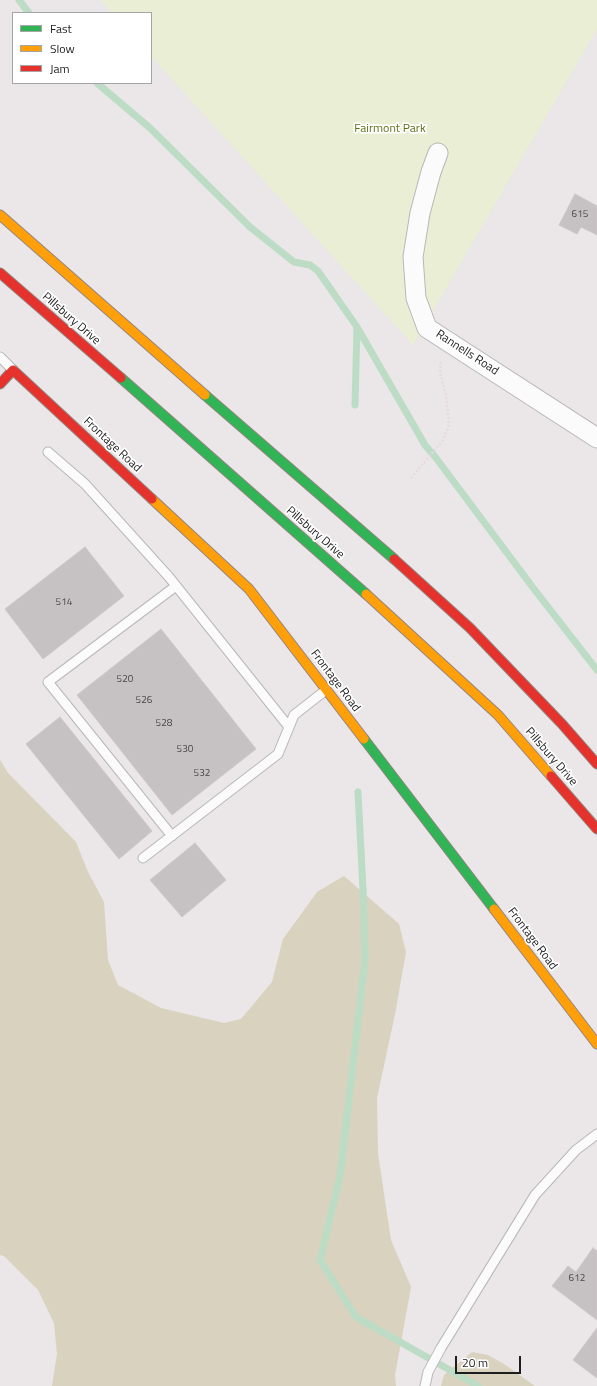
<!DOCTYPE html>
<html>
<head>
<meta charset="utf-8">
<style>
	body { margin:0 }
	#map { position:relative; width:597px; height:1386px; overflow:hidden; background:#ebe6e7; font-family:"Titillium Web",sans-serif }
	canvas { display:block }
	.legend { position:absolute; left:12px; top:12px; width:140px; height:72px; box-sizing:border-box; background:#fff; border:1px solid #a5a5a5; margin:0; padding:5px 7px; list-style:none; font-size:12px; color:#1d1d1d }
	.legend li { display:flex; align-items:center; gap:8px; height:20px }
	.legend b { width:20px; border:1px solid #a5a5a5 }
	.scale { position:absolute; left:455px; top:1356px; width:66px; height:18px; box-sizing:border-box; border:2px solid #1d1d1d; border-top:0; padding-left:5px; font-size:12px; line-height:14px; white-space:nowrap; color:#1d1d1d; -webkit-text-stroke:3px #fff; paint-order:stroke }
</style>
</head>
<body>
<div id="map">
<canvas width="597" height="1386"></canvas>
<ul class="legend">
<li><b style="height:5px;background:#30b455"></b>Fast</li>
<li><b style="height:5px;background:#ff9f0a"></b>Slow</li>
<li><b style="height:5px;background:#e5322d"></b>Jam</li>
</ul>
<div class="scale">20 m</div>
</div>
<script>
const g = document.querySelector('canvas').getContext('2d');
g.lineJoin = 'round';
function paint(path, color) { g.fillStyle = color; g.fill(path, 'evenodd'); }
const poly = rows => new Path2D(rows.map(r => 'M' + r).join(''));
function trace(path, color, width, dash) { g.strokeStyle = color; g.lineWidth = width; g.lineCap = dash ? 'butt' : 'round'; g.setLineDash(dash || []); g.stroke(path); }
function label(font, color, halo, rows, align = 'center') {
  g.font = font + ' "Titillium Web",sans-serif'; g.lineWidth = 3.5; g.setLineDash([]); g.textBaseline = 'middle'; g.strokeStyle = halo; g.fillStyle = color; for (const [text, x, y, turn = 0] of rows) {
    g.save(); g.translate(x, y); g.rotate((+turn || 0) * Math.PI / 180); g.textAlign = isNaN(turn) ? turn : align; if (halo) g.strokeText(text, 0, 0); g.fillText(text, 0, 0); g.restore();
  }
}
paint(poly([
	[0,760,8,773,76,842,88,872,104,902,108,960,118,985,161,1008,224,1023,241,1019,272,982,283,939,317,892,344,876,399,924,406,952,395,1014,377,1098,378,1154,391,1240,411,1287,395,1375,396,1386,52,1386,57,1354,54,1323,38,1290,4,1256,0,1255],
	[472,1352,488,1355,504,1364,535,1386,441,1386,444,1375]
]), '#d8d2be');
paint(poly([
	[100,0,597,0,597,29,413,345,151,56,151,13,112,13]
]), '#eaeed4');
trace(poly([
	[19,0,29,13],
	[97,83,150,128,250,227,294,262,310,265,318,271,357,327,425,445,436,458,534,589,597,670],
	[355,405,357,327],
	[358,792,363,890,365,960,340,1176,320,1260,356,1317,478,1386]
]), '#bcdcc6', 7);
const building = poly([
	[575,194,597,206,597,235,581,227,577,234,559,225,575,194],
	[85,547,124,596,43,659,5,609,85,547],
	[161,629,256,749,172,815,77,695,161,629],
	[60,717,152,831,119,859,26,744,60,717],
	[195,843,226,880,182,917,150,880,195,843],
	[593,1248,597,1251,597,1320,552,1286,568,1266,576,1272,593,1248],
	[597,1328,597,1378,573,1360,597,1328]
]);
paint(building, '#c6c2c3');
trace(building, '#cec7ca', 1);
const lane = poly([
	[0,357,13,370],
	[48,452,85,484,169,577,289,727],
	[172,836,48,682,176,586],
	[143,858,278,754,294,715,326,690],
	[425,1386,428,1372,441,1348,535,1195,576,1150,597,1134]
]);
const street = poly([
	[438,153,431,172,420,213,413,257,416,298,427,328,597,438]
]);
const fast = poly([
	[121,378,366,594],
	[205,395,394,559],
	[364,739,494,909]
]);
const slow = poly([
	[0,215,205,395],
	[152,499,249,589,364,739],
	[366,594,498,715,551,776],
	[494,909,597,1044]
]);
const jam = poly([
	[0,273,121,378],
	[0,384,13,370,152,499],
	[394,559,470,628,562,724,597,764],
	[551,776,597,829]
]);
trace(lane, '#bab7b8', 11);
trace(street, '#bab7b8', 21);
trace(fast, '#938480', 11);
trace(slow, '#938480', 11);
trace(jam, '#938480', 11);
trace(poly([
	[411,478,443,440,449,425,446,395,440,372,441,361]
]), '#e8d9e4', 2.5, [2, 2]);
trace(lane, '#fcfbfb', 9);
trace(street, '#fcfbfb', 19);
trace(fast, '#30b455', 9);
trace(slow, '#ff9f0a', 9);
trace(jam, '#e5322d', 9);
label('10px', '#474646', null, [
	["615",580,215],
	["514",64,603],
	["520",125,680],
	["526",144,701],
	["528",164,724],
	["530",185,750],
	["532",202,774],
	["612",577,1279]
]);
label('12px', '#5d7016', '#fff', [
	["Fairmont Park",390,129]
]);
label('12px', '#1d1d1d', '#fff', [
	["Pillsbury Drive",71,319,41],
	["Rannells Road",467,353,33],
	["Frontage Road",112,445,43],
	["Pillsbury Drive",315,533,41],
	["Frontage Road",335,681,53],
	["Pillsbury Drive",551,757,49],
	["Frontage Road",532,939,53]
]);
</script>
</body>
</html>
